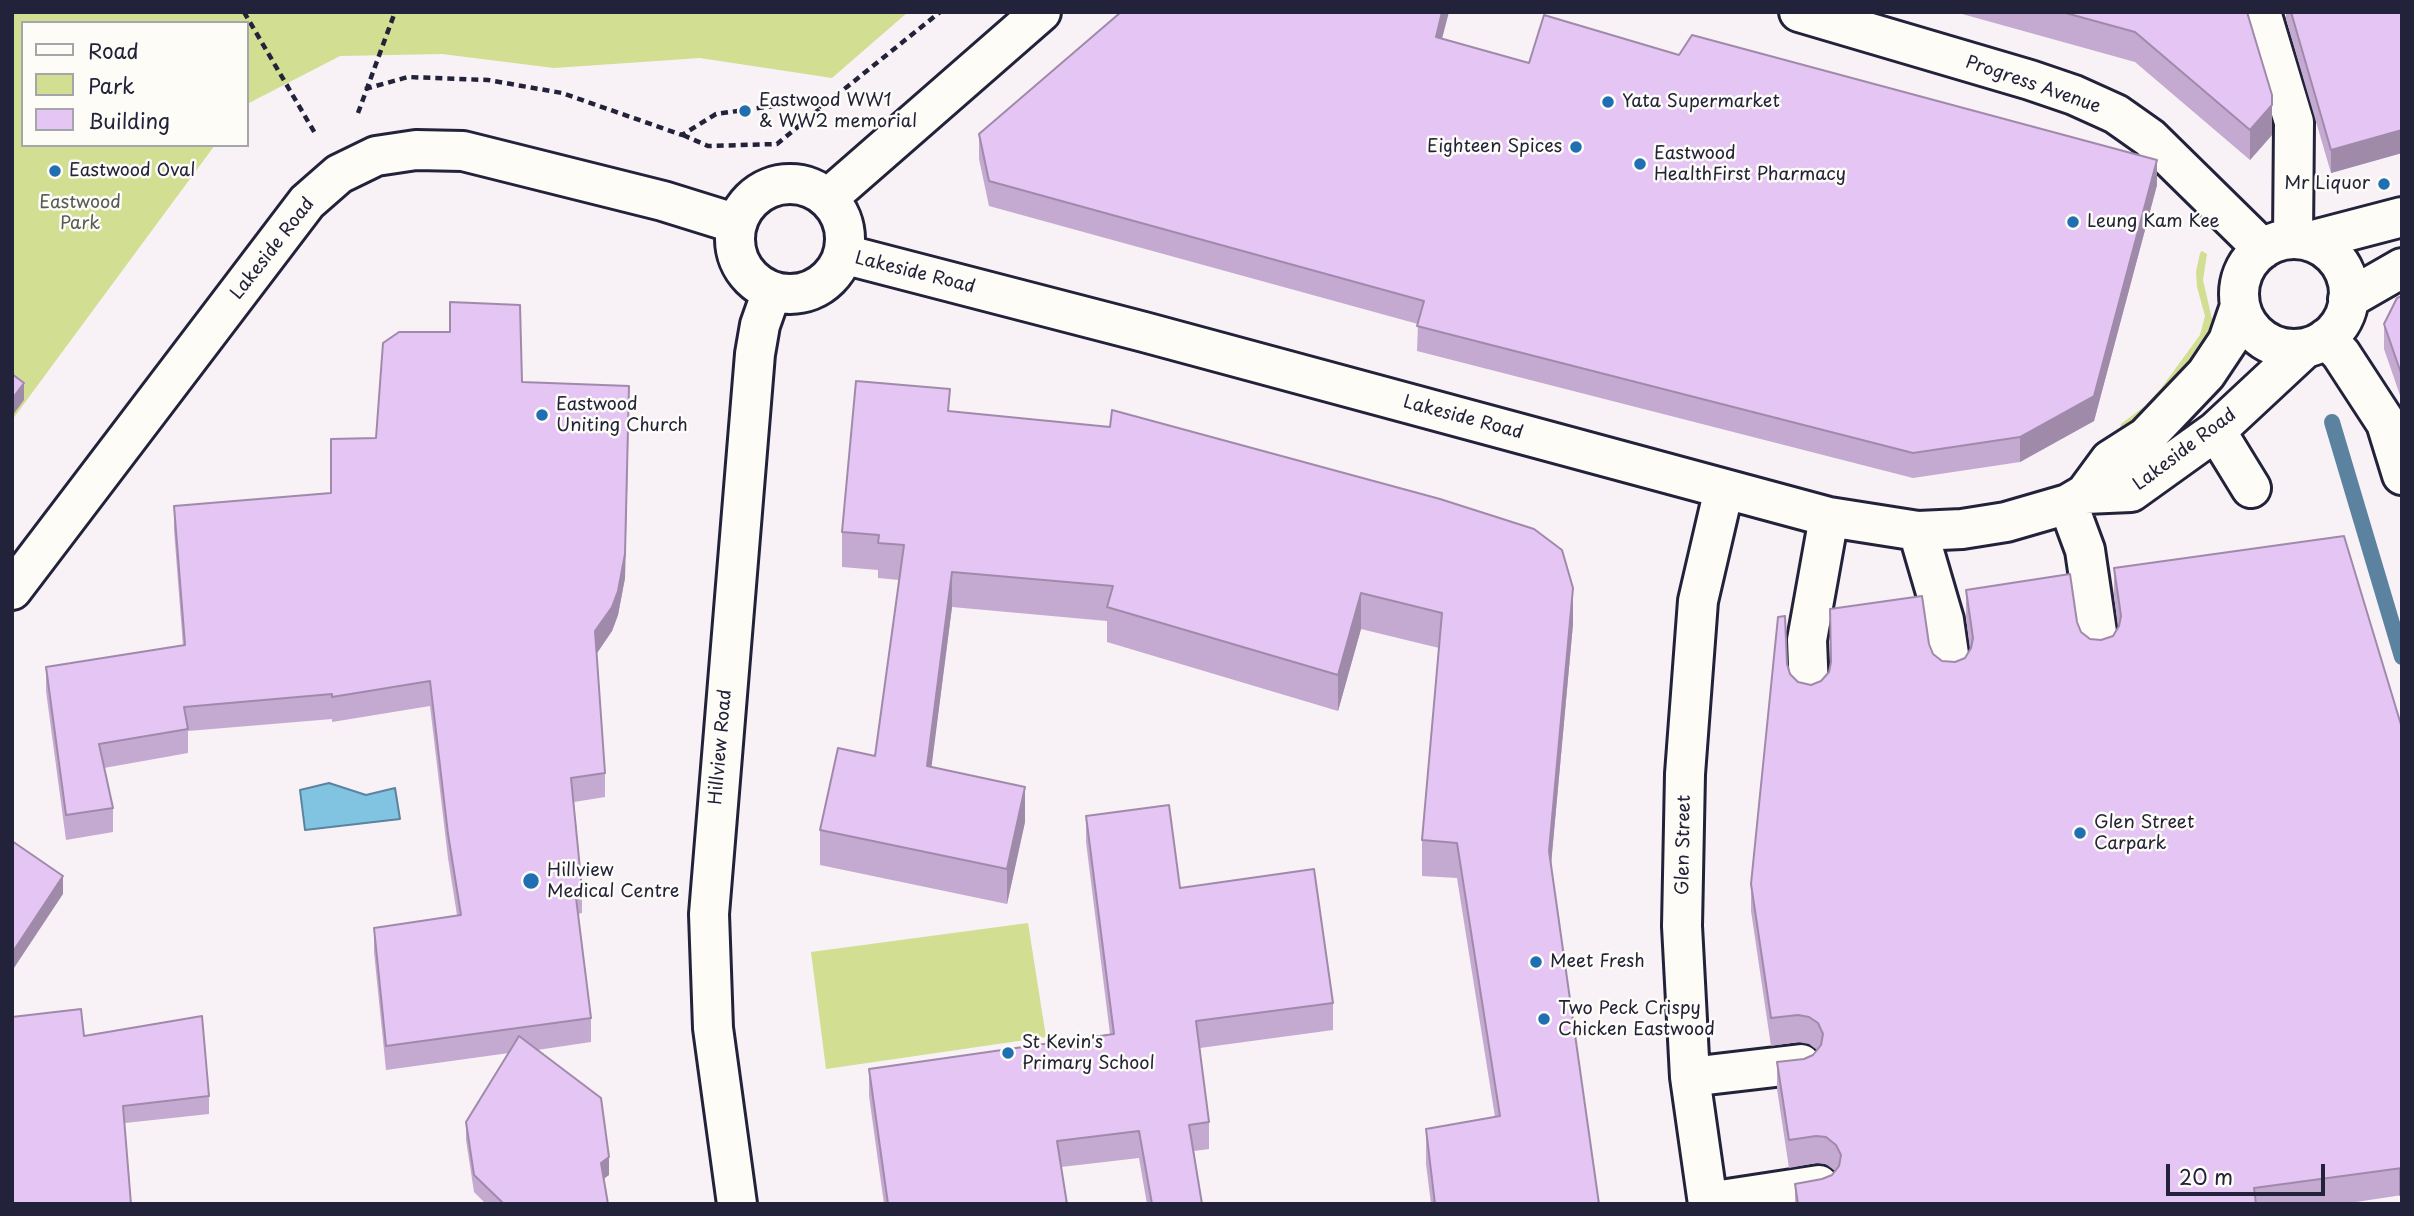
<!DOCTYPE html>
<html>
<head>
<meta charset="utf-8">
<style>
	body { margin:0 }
	#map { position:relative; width:2414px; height:1216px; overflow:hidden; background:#f8f1f6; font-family:"Playpen Sans",sans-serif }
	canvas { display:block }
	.frame { position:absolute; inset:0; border:14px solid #22223b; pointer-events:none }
	.legend { position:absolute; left:21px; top:21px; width:228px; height:126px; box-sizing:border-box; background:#fdfcf7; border:2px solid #a5a5ac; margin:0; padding:9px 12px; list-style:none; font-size:21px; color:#22223b }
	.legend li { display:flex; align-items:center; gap:14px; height:35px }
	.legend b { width:35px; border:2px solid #a5a5ac }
	.scale { position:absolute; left:2166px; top:1164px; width:159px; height:32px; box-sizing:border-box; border:4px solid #22223b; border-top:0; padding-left:9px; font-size:21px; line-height:24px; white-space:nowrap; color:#22223b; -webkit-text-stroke:5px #fdfcf7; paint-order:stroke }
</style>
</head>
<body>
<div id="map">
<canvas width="2414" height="1216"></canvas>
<div class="frame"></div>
<ul class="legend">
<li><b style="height:9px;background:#fdfcf7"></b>Road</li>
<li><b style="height:19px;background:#d2de91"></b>Park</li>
<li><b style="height:19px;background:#e4c5f3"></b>Building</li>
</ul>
<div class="scale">20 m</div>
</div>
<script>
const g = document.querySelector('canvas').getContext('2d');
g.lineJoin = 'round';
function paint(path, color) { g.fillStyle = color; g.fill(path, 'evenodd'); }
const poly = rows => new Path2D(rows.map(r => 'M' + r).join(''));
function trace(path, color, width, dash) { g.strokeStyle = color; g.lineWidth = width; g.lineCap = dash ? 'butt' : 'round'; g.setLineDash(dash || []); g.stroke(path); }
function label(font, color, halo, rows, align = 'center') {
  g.font = font + ' "Playpen Sans",sans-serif'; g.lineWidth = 5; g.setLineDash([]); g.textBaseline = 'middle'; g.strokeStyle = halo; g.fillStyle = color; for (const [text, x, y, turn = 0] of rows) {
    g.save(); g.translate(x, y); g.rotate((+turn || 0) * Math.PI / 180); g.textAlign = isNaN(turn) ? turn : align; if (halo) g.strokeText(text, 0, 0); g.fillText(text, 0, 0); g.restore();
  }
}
paint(poly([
	[12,12,908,12,832,78,700,58,554,68,442,54,340,56,247,104,247,23,23,23,23,145,215,145,12,420],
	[2202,251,2207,254,2203,280,2212,319,2206,342,2184,373,2152,411,2122,431,2120,428,2121,424,2145,406,2162,387,2200,335,2205,316,2197,287,2196,272,2200,253],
	[1028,923,1046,1037,826,1069,811,952]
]), '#d2de91');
const water = poly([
	[329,783,366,795,395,788,400,819,305,830,300,790,329,783]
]);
paint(water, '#81c4e2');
trace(water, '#5b839f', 2);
trace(poly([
	[2332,422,2402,657]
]), '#5b839f', 16);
const minor = poly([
	[1799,12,2030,80,2074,95,2116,114,2150,138,2263,249],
	[2261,12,2294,122,2293,238],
	'735 239a55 55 0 1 1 110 0a55 55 0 1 1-110 0Z',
	[828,198,1041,12],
	'2239 294a55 55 0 1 1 110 0a55 55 0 1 1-110 0Z',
	[2310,241,2402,217],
	[843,254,1144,332,1829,517,1918,531,1962,529,2006,522,2068,504,2085,494,2110,460,2146,437,2206,374,2228,341,2240,306],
	[2348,299,2402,268],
	[2326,338,2341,354,2386,423,2402,475],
	[2216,431,2251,488],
	[2085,494,2131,492,2216,431,2304,349],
	[2068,504,2085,550,2099,646],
	[1918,531,1944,620,1951,668],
	[12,590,307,202,339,174,376,156,416,150,463,151,663,201,737,224],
	[1809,690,1807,640,1829,517],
	[1690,1077,1801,1064],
	[1708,1202,1819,1185],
	[737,1204,713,1028,709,914,755,354,760,325,772,291],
	[1708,1204,1690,1077,1682,926,1685,774,1698,601,1724,489]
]);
trace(minor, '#22223b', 44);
trace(poly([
	[244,12,316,135],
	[365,89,408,77,488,80,562,93,682,135,716,114,809,101,822,107,940,12],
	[358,113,395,12],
	[683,135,708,146,777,144,822,107]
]), '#22223b', 4.5, [7, 5]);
trace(minor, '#fdfcf7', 38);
paint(poly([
	[1955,12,2247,12,2272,95,2272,135,2250,160,2135,62],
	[2286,12,2402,12,2402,153,2331,173,2286,19],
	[1442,39,1529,63,1679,55,2157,185,2094,421,2020,462,1913,478,1417,351,1418,324,989,206,979,159,979,134],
	[2402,296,2402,401,2384,349,2384,324],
	[522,382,629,411,625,578,618,615,612,631,597,653,605,773,605,797,574,802,582,889,582,913,578,914,591,1018,591,1042,537,1050,609,1175,604,1179,608,1204,486,1204,474,1192,466,1140,466,1122,509,1053,386,1070,374,952,374,928,457,915,448,858,430,706,332,722,332,719,188,731,188,753,104,768,113,808,113,832,66,840,46,691,46,667,183,646,174,530,174,506,331,493],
	[950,412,1573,624,1551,865,1599,1204,1431,1204,1426,1164,1426,1129,1495,1117,1457,878,1422,876,1422,840,1439,648,1361,629,1338,711,1107,642,1107,621,952,607,931,767,1025,822,1007,904,820,865,820,830,875,756,899,580,878,578,878,570,842,567,842,532],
	[2114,568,2402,728,2402,1195,2343,1204,1795,1204,1795,1184,1822,1179,1832,1175,1835,1171,1826,1164,1816,1163,1789,1168,1777,1089,1777,1062,1804,1059,1813,1055,1817,1050,1809,1044,1798,1042,1771,1046,1751,911,1751,884,1787,664,1790,674,1798,682,1811,685,1929,644,1933,654,1942,661,1955,662,1965,658,1970,650,1966,617,1966,590,2077,622,2081,632,2090,639,2101,640,2113,636,2118,628,2114,595],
	[1086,816,1180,888,1333,1003,1333,1030,1200,1048,1209,1122,1209,1149,1194,1151,1202,1204,1147,1204,1139,1158,1061,1167,1067,1204,884,1204,869,1096,869,1069,1110,1034,1086,842],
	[84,1036,209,1096,209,1114,125,1123,12,1204]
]), '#c4a9d1');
paint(poly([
	[1442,12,1449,12,1436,62,1436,37],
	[2272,105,2272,135,2250,160,2250,130],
	[2402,130,2402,153,2331,173,2331,150],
	[2157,160,2157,185,2094,421,2020,462,2020,437],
	[24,383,24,400,12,416,12,399],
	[629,386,625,578,618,615,612,631,595,656,595,631],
	[952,572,952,607,927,802,927,766],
	[1573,588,1573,624,1549,886,1549,851],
	[1361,593,1361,629,1338,711,1338,675],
	[1025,787,1025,822,1007,904,1007,869],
	[63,876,63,894,12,971,12,953],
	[609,1157,609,1175,601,1180,601,1163],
	[2402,1168,2402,1195,2399,1196,2399,1169]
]), '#a08aaa');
const building = poly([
	[1121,12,1442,12,1436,37,1529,63,1544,15,1679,55,1692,35,2157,160,2094,396,2020,437,1913,453,1417,326,1424,301,989,181,979,134,1121,12],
	[2062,12,2247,12,2272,95,2272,105,2250,130,2135,32,2062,12],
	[2291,12,2402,12,2402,130,2331,150,2291,12],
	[2402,296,2402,376,2384,324,2397,298,2402,296],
	[450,302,520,305,522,382,629,386,625,554,618,591,612,607,595,631,605,773,571,778,582,889,575,890,591,1018,386,1046,374,928,461,915,448,834,430,681,332,697,332,694,184,707,188,729,99,744,113,808,66,815,46,667,185,645,174,506,331,493,331,439,376,438,383,343,399,332,450,332,450,302],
	[12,374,24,383,12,399,12,374],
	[856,381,950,389,948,411,1110,427,1112,410,1440,499,1534,529,1562,550,1573,588,1549,851,1599,1204,1435,1204,1426,1129,1500,1116,1457,843,1422,840,1442,613,1361,593,1338,675,1107,607,1113,586,952,572,927,766,1025,787,1007,869,820,830,838,748,875,756,904,545,878,543,879,535,842,532,856,381],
	[2344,536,2402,728,2402,1168,2254,1188,2256,1204,1798,1204,1795,1184,1822,1179,1832,1175,1839,1166,1841,1155,1836,1145,1826,1137,1816,1136,1789,1140,1777,1062,1804,1059,1813,1055,1821,1045,1823,1034,1818,1023,1809,1017,1798,1015,1771,1018,1751,884,1778,617,1785,616,1787,664,1790,674,1798,682,1811,685,1821,681,1829,672,1831,662,1830,609,1922,596,1929,644,1933,654,1942,661,1955,662,1965,658,1971,648,1973,638,1966,590,2070,574,2077,622,2081,632,2090,639,2101,640,2113,636,2119,626,2121,616,2114,568,2344,536],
	[1169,805,1180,888,1314,869,1333,1003,1196,1021,1209,1122,1189,1125,1202,1204,1152,1204,1139,1131,1057,1141,1067,1204,888,1204,869,1069,1114,1034,1086,816,1169,805],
	[12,841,63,876,12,953,12,841],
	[81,1009,84,1036,202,1016,209,1096,123,1106,131,1204,12,1204,12,1017,81,1009],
	[519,1036,601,1098,609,1157,601,1163,608,1204,504,1204,474,1175,466,1122,519,1036]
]);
paint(building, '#e4c5f3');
trace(building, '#a08aaa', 2);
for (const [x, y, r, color] of [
	[1608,102,7,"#1f6fb2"],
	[745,111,7,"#1f6fb2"],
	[1576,147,7,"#1f6fb2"],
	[1640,164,7,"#1f6fb2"],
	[55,171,7,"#1f6fb2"],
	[2384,184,7,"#1f6fb2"],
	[2073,222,7,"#1f6fb2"],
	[542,415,7,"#1f6fb2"],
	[2080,833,7,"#1f6fb2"],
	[531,881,9,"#1f6fb2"],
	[1536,962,7,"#1f6fb2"],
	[1544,1019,7,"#1f6fb2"],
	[1008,1053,7,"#1f6fb2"]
]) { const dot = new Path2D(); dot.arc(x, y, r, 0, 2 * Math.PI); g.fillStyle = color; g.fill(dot); trace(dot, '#fdfcf7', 2.5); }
label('18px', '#22223b', '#fdfcf7', [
	["Progress Avenue",2033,85,19],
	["Lakeside Road",273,249,-52],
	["Lakeside Road",915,273,14],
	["Lakeside Road",1463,418,15],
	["Lakeside Road",2185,450,-37],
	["Hillview Road",721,747,-85],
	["Glen Street",1684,845,-89]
]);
label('18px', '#22223b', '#fdfcf7', [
	["Eastwood WW1",759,101],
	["& WW2 memorial",759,122],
	["Yata Supermarket",1622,102],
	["Eighteen Spices",1562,147,"right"],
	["Eastwood",1654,154],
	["HealthFirst Pharmacy",1654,175],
	["Eastwood Oval",69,171],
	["Mr Liquor",2370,184,"right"],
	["Leung Kam Kee",2087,222],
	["Eastwood",556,405],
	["Uniting Church",556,426],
	["Glen Street",2094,823],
	["Carpark",2094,844],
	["Hillview",547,871],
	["Medical Centre",547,892],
	["Meet Fresh",1550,962],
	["Two Peck Crispy",1558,1009],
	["Chicken Eastwood",1558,1030],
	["St Kevin's",1022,1043],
	["Primary School",1022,1064]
], 'left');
label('18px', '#575a55', '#fdfcf7', [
	["Eastwood",80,203],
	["Park",80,224]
]);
</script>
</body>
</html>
